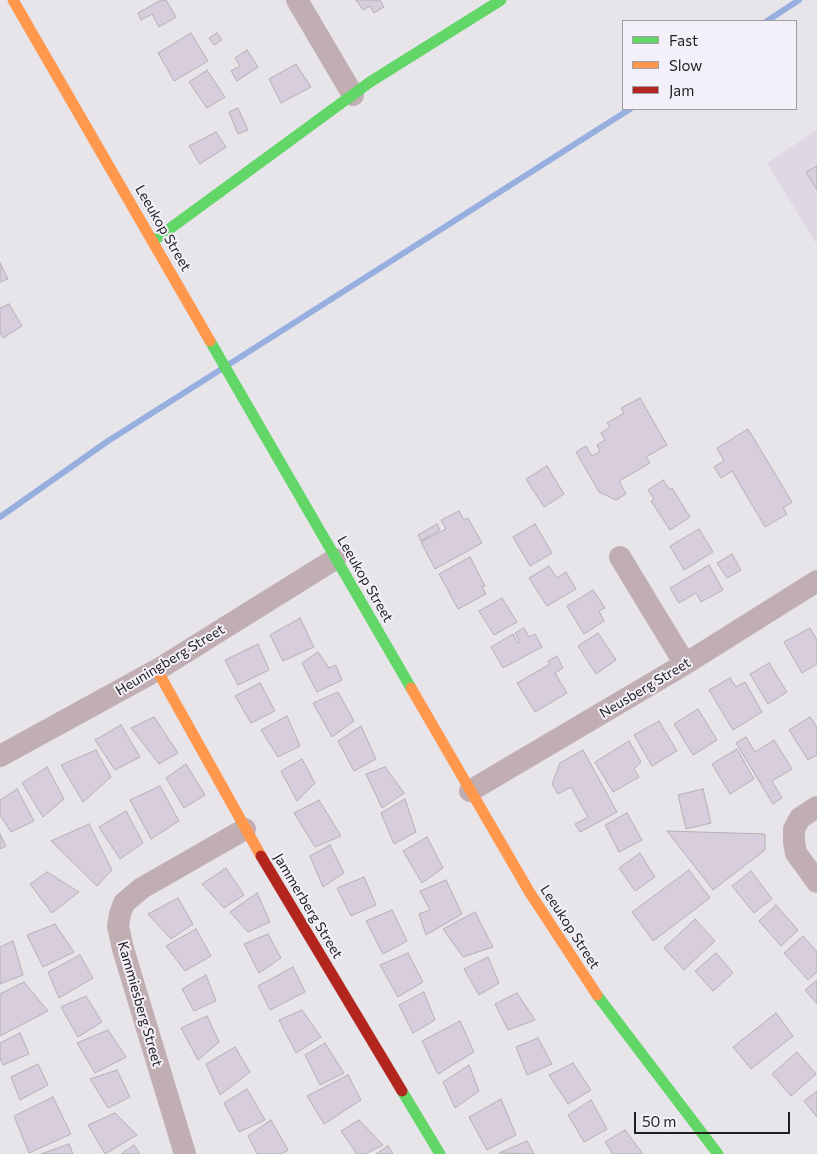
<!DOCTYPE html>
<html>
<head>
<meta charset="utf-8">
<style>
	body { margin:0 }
	#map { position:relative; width:817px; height:1154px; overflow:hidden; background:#e7e4ea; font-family:Commissioner,sans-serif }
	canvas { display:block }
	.legend { position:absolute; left:622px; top:20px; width:175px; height:90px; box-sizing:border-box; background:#f4f0f9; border:1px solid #9f9ca3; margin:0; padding:6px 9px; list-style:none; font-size:15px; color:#1f1e21 }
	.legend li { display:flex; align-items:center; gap:10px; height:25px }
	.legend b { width:25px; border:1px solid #9f9ca3 }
	.scale { position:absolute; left:634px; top:1112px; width:156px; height:22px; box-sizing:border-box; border:2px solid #1f1e21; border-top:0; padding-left:6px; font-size:15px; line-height:18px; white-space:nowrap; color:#1f1e21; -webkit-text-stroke:4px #f4f0f9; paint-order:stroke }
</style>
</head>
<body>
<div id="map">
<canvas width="817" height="1154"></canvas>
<ul class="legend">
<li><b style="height:6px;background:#63d668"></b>Fast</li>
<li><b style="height:6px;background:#ff974d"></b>Slow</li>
<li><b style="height:6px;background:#b3261e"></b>Jam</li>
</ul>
<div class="scale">50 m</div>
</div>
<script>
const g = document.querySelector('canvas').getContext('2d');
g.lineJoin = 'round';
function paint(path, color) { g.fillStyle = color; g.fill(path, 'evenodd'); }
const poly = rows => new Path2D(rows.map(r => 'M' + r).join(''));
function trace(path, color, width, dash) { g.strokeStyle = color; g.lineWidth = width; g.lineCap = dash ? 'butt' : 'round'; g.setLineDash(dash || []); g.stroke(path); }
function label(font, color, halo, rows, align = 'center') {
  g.font = font + ' Commissioner,sans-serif'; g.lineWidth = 4; g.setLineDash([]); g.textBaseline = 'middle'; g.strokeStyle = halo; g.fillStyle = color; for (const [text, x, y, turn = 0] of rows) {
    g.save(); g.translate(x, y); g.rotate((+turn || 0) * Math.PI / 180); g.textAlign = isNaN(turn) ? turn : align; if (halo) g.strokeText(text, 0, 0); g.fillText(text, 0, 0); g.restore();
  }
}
paint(poly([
	[817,130,817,245,767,163]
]), '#ded8e4');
trace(poly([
	[767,21,799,0],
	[231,363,630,109],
	[0,517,108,441,220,370]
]), '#96afdf', 6);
const building = poly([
	[161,0,166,0,176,17,159,27,152,14,141,20,138,13,161,0],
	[356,0,380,0,384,7,374,13,370,6,363,10,356,0],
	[191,33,208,61,174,81,158,53,191,33],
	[217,33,222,40,214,45,209,38,217,33],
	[247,50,258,67,237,81,231,71,240,66,235,58,247,50],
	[296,64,311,87,281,103,269,79,296,64],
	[207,70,225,97,207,108,189,82,207,70],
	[238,108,248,130,238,134,229,112,238,108],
	[216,132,226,147,200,164,189,146,216,132],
	[817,166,817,190,806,172,817,166],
	[0,263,8,279,0,282,0,263],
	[9,304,22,326,3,338,0,333,0,308,9,304],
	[640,398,667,445,646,457,650,463,619,481,626,494,616,500,599,492,576,452,586,446,592,456,600,451,597,445,605,440,601,433,610,427,607,423,624,413,621,408,640,398],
	[748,429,792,502,783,508,787,514,765,527,732,471,721,478,714,467,724,461,717,448,748,429],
	[547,466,564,494,544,507,526,479,547,466],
	[663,480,670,490,672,488,690,517,670,530,651,501,654,499,648,490,663,480],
	[459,511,464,520,468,518,482,543,435,569,421,542,446,529,441,520,459,511],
	[437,524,440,530,421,541,418,535,437,524],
	[535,524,552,553,530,566,513,537,535,524],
	[699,529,713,552,684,570,670,546,699,529],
	[732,554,741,570,727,578,717,563,732,554],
	[470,557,485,586,482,587,486,594,458,609,439,574,470,557],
	[709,565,723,590,701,602,696,593,679,603,670,588,709,565],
	[549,566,557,578,566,572,576,589,547,606,529,578,549,566],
	[593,590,605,608,599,611,604,621,584,634,567,606,593,590],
	[502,598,517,622,494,635,479,611,502,598],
	[300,618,314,647,283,661,270,635,300,618],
	[524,628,529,637,535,634,542,647,503,668,491,647,513,634,518,643,520,642,515,633,524,628],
	[810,628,817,640,817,664,802,673,784,642,810,628],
	[598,633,616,660,596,674,578,646,598,633],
	[258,644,269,670,238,685,225,660,258,644],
	[318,652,329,668,336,665,342,680,317,692,302,663,318,652],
	[557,656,563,668,555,673,567,693,535,712,517,683,550,664,548,661,557,656],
	[769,663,787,692,768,704,750,674,769,663],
	[730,678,736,687,745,682,762,712,733,730,709,690,730,678],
	[260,683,275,711,251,723,235,696,260,683],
	[338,692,354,721,332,737,313,703,338,692],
	[698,709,717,740,693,755,674,724,698,709],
	[287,716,300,746,278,757,261,730,287,716],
	[154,717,178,753,159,764,131,728,154,717],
	[810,717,817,727,817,755,808,760,789,730,810,717],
	[659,721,677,751,652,766,634,735,659,721],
	[121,725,140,757,115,770,95,740,121,725],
	[361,726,376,759,354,771,338,741,361,726],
	[746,737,755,752,774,740,792,769,772,781,782,798,773,804,736,743,746,737],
	[629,741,641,762,634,769,639,777,613,792,595,762,629,741],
	[737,749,754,779,730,794,712,764,737,749],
	[96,750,111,777,83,802,61,765,96,750],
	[583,750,617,812,580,832,575,824,588,817,571,787,558,794,552,784,560,763,583,750],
	[302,759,315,783,297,801,281,771,302,759],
	[186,764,205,795,184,808,166,778,186,764],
	[47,767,64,799,43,817,22,783,47,767],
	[385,767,404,793,382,808,366,774,385,767],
	[160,786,179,821,151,839,130,800,160,786],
	[17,789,34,821,11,832,0,815,0,800,17,789],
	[703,789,711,823,686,829,678,795,703,789],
	[405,799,416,832,394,844,381,813,405,799],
	[319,800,341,836,315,847,294,813,319,800],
	[126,811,143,843,120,859,99,827,126,811],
	[627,813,642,840,619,852,605,825,627,813],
	[89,824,112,870,97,886,51,841,89,824],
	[667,831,765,834,765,850,713,890,667,831],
	[0,834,6,846,0,849,0,834],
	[427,837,443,868,422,883,403,851,427,837],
	[330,845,344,873,323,887,310,856,330,845],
	[640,853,655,877,635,891,619,868,640,853],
	[226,868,244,895,224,908,202,884,226,868],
	[689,870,710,898,653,941,632,912,689,870],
	[751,871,772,899,754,913,732,886,751,871],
	[47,872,79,892,52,913,30,884,47,872],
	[364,877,376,905,351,916,337,888,364,877],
	[446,880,462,914,426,935,419,914,430,910,420,891,446,880],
	[257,893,270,922,248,932,230,912,257,893],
	[178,898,193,924,171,939,148,914,178,898],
	[776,905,798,930,781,946,759,921,776,905],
	[392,910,407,941,383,954,366,921,392,910],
	[475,912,493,947,463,957,443,929,475,912],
	[695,919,715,941,684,970,664,948,695,919],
	[55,924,74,952,43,967,27,935,55,924],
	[196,929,211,956,185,971,166,946,196,929],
	[268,934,281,958,259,973,244,944,268,934],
	[803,936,817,952,817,972,808,980,784,953,803,936],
	[13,941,23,975,0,984,0,947,13,941],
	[408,953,423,982,398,997,380,965,408,953],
	[716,953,733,973,713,991,695,971,716,953],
	[80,955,93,978,59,998,48,972,80,955],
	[488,957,499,983,479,995,464,969,488,957],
	[293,967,305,992,270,1010,258,986,293,967],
	[206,975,216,1001,194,1011,182,989,206,975],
	[817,980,817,1004,805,990,817,980],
	[24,982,48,1011,0,1036,0,994,24,982],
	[424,992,435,1020,413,1033,399,1005,424,992],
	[517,993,535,1020,508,1030,495,1004,517,993],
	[86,996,102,1022,78,1037,61,1007,86,996],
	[302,1010,321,1037,296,1053,279,1020,302,1010],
	[776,1013,793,1036,751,1069,733,1047,776,1013],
	[207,1016,219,1042,198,1060,181,1028,207,1016],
	[460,1021,474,1052,438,1074,422,1041,460,1021],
	[108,1030,126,1057,95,1073,77,1043,108,1030],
	[20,1033,29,1054,3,1065,0,1058,0,1043,20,1033],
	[538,1038,552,1064,527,1075,516,1047,538,1038],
	[325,1043,344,1073,320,1085,305,1055,325,1043],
	[235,1047,250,1072,220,1095,206,1064,235,1047],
	[797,1052,816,1074,791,1096,772,1074,797,1052],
	[573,1063,591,1090,568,1104,549,1075,573,1063],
	[38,1064,48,1085,20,1100,11,1077,38,1064],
	[469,1065,479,1091,455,1108,443,1082,469,1065],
	[117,1070,130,1097,108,1108,90,1079,117,1070],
	[348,1075,361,1100,324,1124,307,1096,348,1075],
	[247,1089,265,1120,239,1132,224,1103,247,1089],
	[817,1091,817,1117,804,1101,817,1091],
	[53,1097,71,1134,29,1153,14,1116,53,1097],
	[501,1099,516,1135,487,1150,469,1117,501,1099],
	[591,1100,607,1129,584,1142,568,1115,591,1100],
	[115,1113,137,1135,105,1154,88,1125,115,1113],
	[271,1120,288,1150,281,1154,257,1154,248,1136,271,1120],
	[359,1120,383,1145,365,1154,357,1154,341,1131,359,1120],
	[625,1130,643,1154,613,1154,605,1142,625,1130],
	[527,1141,534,1154,499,1153,527,1141],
	[69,1144,73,1154,41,1154,69,1144],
	[134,1145,140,1154,121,1154,134,1145],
	[388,1146,393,1154,376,1154,388,1146]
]);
paint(building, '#d7cddc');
trace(building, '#b3b1b5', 1);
trace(poly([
	[297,0,353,95],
	[620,557,685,664],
	[0,756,157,670,335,559],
	[470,791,685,664,817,581],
	[817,807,800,818,794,829,794,842,796,853,817,882],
	[185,1154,123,949,118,926,120,914,124,903,142,888,245,829]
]), '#c1aeb2', 22);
trace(poly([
	[153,241,370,82,501,0],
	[210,341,411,688],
	[597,995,718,1154],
	[402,1091,440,1154]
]), '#63d668', 11);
trace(poly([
	[13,0,210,341],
	[157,670,261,856],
	[411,688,530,893,597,995]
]), '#ff974d', 11);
trace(poly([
	[261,856,402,1091]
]), '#b3261e', 11);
label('14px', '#1f1e21', '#f4f0f9', [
	["Leeukop Street",163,228,60],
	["Leeukop Street",365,579,60],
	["Heuningberg Street",170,660,-31],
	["Neusberg Street",645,688,-31],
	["Jammerberg Street",308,906,59],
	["Leeukop Street",570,927,57],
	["Kammiesberg Street",140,1004,74]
]);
</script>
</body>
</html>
